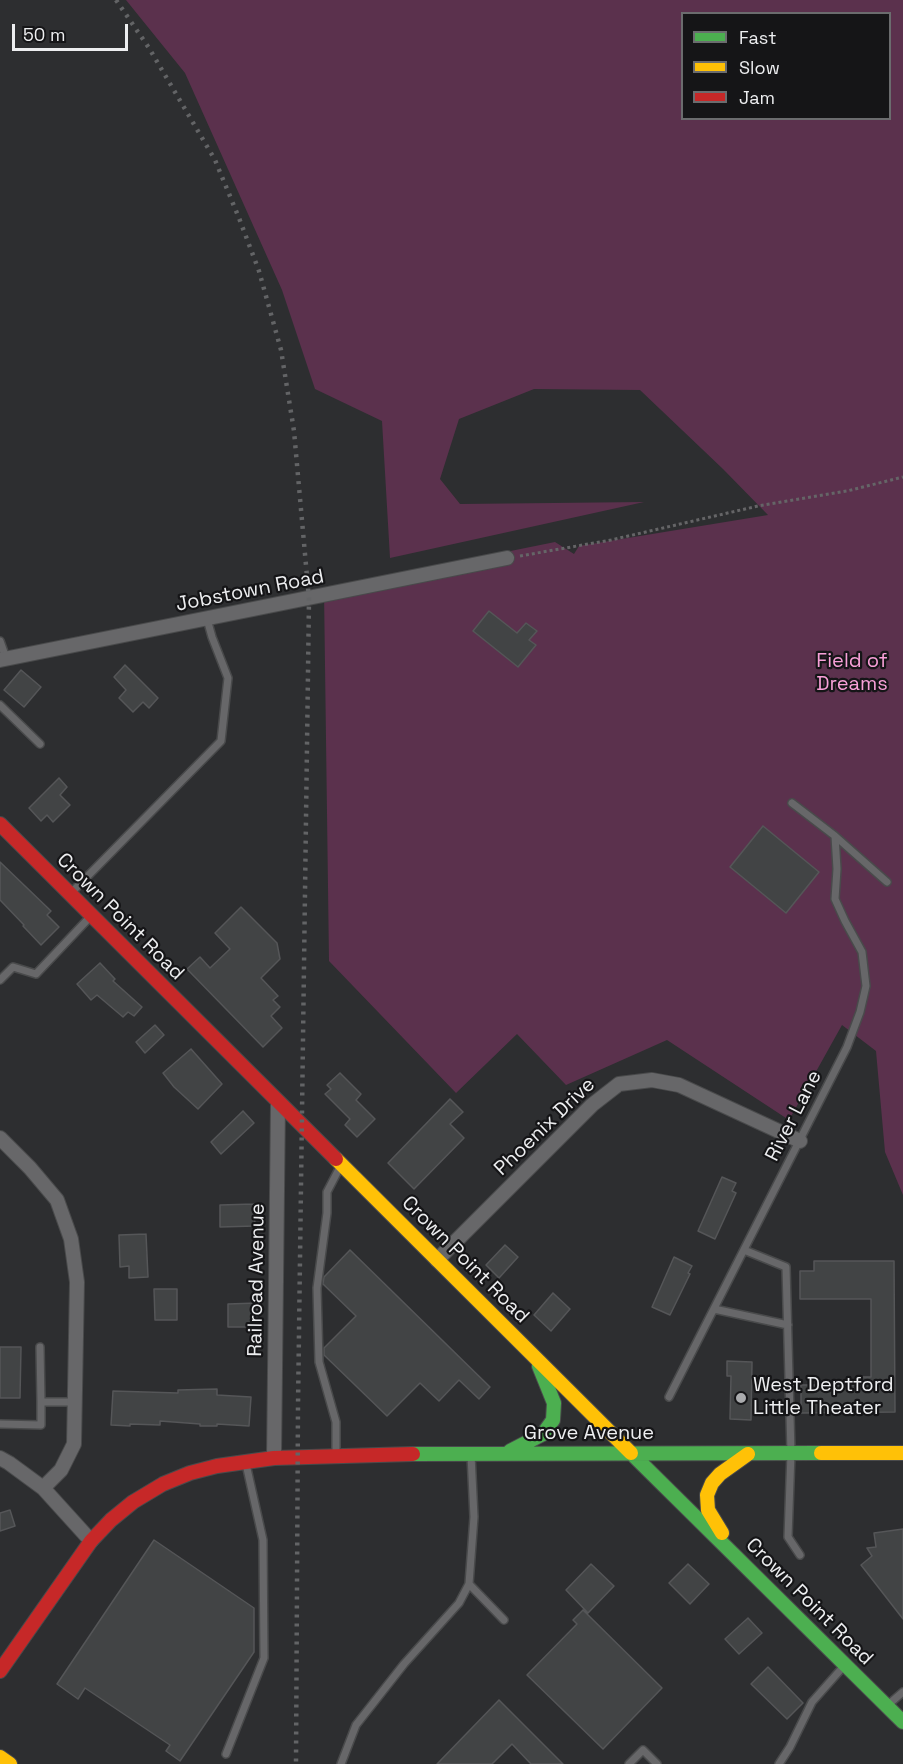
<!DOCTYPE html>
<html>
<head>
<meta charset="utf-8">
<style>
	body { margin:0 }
	#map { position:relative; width:903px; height:1764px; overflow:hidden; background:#2d2e30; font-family:"Space Grotesk",sans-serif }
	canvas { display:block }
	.legend { position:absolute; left:681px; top:12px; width:210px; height:108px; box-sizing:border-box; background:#151517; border:2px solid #6b6c6e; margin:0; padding:8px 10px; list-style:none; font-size:18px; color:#edeef0 }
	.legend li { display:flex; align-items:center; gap:12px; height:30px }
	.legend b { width:30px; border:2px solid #6b6c6e }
	.scale { position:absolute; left:12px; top:24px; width:116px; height:27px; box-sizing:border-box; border:3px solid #edeef0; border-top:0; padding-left:8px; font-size:18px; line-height:21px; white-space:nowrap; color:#edeef0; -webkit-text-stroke:4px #151517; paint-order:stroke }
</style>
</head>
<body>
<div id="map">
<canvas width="903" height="1764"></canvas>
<ul class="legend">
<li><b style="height:8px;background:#4caf50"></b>Fast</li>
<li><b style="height:8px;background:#ffc107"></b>Slow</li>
<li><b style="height:8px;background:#c62828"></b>Jam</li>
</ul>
<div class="scale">50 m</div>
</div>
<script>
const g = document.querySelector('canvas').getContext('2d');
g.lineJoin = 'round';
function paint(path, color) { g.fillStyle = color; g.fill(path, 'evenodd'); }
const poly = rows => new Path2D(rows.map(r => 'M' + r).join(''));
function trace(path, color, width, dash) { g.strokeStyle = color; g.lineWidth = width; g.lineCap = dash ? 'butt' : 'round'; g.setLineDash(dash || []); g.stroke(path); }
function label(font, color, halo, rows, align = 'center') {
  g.font = font + ' "Space Grotesk",sans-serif'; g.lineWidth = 4.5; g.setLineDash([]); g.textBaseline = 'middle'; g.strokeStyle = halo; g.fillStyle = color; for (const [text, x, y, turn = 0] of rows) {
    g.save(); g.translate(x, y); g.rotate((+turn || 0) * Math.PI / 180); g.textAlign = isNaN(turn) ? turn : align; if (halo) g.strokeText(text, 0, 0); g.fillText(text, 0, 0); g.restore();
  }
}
paint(poly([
	[126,0,903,0,903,1195,885,1152,876,1051,842,1025,789,1120,667,1040,566,1085,517,1034,456,1093,329,961,324,591,382,577,555,542,574,554,579,546,768,515,723,469,640,390,534,389,459,419,440,479,460,504,644,502,390,558,382,421,315,389,282,290,185,73],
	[682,14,890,14,890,118,682,118]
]), '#5b314d');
const building = poly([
	[489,611,517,633,526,623,537,631,529,640,536,645,518,667,473,631,489,611],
	[125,665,158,698,149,708,143,702,133,712,119,698,126,690,114,677,125,665],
	[21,670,41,687,24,707,4,690,21,670],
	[59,778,67,787,60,795,70,805,53,822,47,815,41,821,29,808,59,778],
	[763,826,819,872,786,913,730,867,763,826],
	[0,862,51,911,47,915,59,927,41,945,23,926,24,925,0,900,0,862],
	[241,907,277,943,280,959,261,978,278,996,273,1000,280,1007,271,1016,282,1028,263,1047,187,969,200,957,210,968,230,949,215,933,241,907],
	[100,963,115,979,113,981,142,1007,134,1016,128,1012,123,1017,97,995,91,1000,77,984,100,963],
	[155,1025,164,1035,145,1053,136,1042,155,1025],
	[191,1049,222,1084,198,1109,174,1087,163,1073,191,1049],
	[340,1073,361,1094,356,1100,375,1119,357,1137,345,1125,350,1119,325,1094,331,1089,327,1085,340,1073],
	[450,1099,463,1112,450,1124,464,1138,414,1189,388,1163,450,1099],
	[243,1111,254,1123,221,1154,211,1142,243,1111],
	[722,1177,736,1183,732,1191,736,1193,715,1239,698,1231,722,1177],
	[254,1204,255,1226,220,1227,220,1205,254,1204],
	[146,1234,148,1277,129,1278,129,1266,120,1267,119,1235,146,1234],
	[505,1245,518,1257,499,1278,486,1265,505,1245],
	[350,1250,490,1387,479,1399,459,1380,439,1401,420,1383,387,1416,324,1355,324,1348,356,1316,323,1284,324,1277,350,1250],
	[674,1257,692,1266,688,1273,690,1274,670,1315,652,1307,674,1257],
	[814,1261,894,1261,895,1412,801,1413,801,1385,862,1385,862,1377,871,1377,871,1299,800,1299,800,1271,814,1271,814,1261],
	[154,1289,177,1289,177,1320,155,1320,154,1289],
	[553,1293,570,1309,551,1331,534,1315,553,1293],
	[257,1303,257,1327,228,1327,228,1304,257,1303],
	[0,1347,21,1347,20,1398,0,1398,0,1347],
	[727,1361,752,1362,751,1420,730,1419,731,1376,727,1376,727,1361],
	[217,1389,217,1395,251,1397,249,1426,217,1424,217,1426,200,1426,200,1424,160,1421,160,1425,130,1424,130,1426,111,1425,113,1391,178,1393,178,1390,217,1389],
	[10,1510,15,1526,0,1531,0,1513,10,1510],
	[903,1529,903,1619,861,1565,872,1556,867,1548,876,1547,874,1533,903,1529],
	[154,1540,254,1608,254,1652,180,1761,166,1751,170,1745,85,1688,78,1699,57,1684,154,1540],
	[591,1564,614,1586,588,1613,566,1590,591,1564],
	[688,1564,709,1584,690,1604,669,1583,688,1564],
	[583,1610,662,1688,603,1749,527,1675,577,1624,573,1620,583,1610],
	[748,1618,762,1633,739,1654,725,1639,748,1618],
	[768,1667,803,1703,787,1719,751,1684,768,1667],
	[499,1700,563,1764,531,1764,512,1744,492,1764,437,1764,499,1700]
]);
paint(building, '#424445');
trace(building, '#555658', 1.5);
const lane = poly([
	[0,641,6,658],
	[0,705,40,744],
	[835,836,887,882],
	[72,892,221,741,228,678,212,637,207,619],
	[0,980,13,967,36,974,90,917],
	[744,1250,786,1267,791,1453,788,1537,800,1555],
	[714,1309,788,1325],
	[40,1347,41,1402],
	[669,1397,847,1047,860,1012,866,986,862,952,845,921,835,899,837,869,835,836,792,803],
	[0,1424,41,1425,41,1402,75,1402],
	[336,1455,336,1422,319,1362,317,1288,327,1213,327,1192,340,1167],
	[469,1584,504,1620],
	[889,1704,903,1692],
	[226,1754,264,1658,263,1540,246,1464],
	[341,1764,356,1725,404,1664,459,1603,469,1584,474,1517,471,1455],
	[629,1764,643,1750,657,1764],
	[779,1764,790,1747,812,1702,843,1667]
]);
const street = poly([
	[0,660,507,558],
	[0,1138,30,1168,57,1200,71,1239,77,1282,74,1444,61,1470,43,1488],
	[437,1260,592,1105,619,1084,652,1080,679,1085,800,1141],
	[0,1458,9,1463,43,1488,91,1541],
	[274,1458,278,1103]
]);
const fast = poly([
	[510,1451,543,1434,553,1420,554,1403,539,1366],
	[631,1453,903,1722],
	[413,1454,821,1453]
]);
const slow = poly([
	[336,1159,631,1453],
	[821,1453,903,1453],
	[722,1533,708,1510,707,1495,712,1483,720,1474,748,1454],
	[0,1757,10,1764]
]);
const jam = poly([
	[0,824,336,1159],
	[0,1671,91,1541,111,1520,133,1502,163,1484,190,1473,217,1466,274,1458,413,1454]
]);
trace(lane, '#494a4b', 10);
trace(street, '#494a4b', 16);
trace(fast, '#494a4b', 16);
trace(slow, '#494a4b', 16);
trace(jam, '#494a4b', 16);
trace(poly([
	[520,556,611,540,758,506,847,491,903,477]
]), '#656567', 3, [3, 3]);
trace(lane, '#676769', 7);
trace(street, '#676769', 14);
trace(fast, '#4caf50', 14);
trace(slow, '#ffc107', 14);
trace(jam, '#c62828', 14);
trace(poly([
	[116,0,149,48,215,160,239,218,259,271,281,350,294,431,309,599,298,1406,296,1764]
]), '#636466', 4.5, [3, 6]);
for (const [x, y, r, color] of [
	[741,1398,6,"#aaabad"]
]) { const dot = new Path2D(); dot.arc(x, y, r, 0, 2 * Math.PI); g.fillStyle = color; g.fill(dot); trace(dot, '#151517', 2); }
label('20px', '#edeef0', '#151517', [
	["Jobstown Road",250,591,-11],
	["Crown Point Road",120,917,45],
	["River Lane",794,1116,-63],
	["Phoenix Drive",545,1127,-44],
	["Crown Point Road",465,1260,45],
	["Railroad Avenue",257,1280,-89],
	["Grove Avenue",589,1434],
	["Crown Point Road",809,1602,45]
]);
label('20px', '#f8a0d8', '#151517', [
	["Field of",852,662],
	["Dreams",852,685]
]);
label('20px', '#edeef0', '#151517', [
	["West Deptford",753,1386],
	["Little Theater",753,1409]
], 'left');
</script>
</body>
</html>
